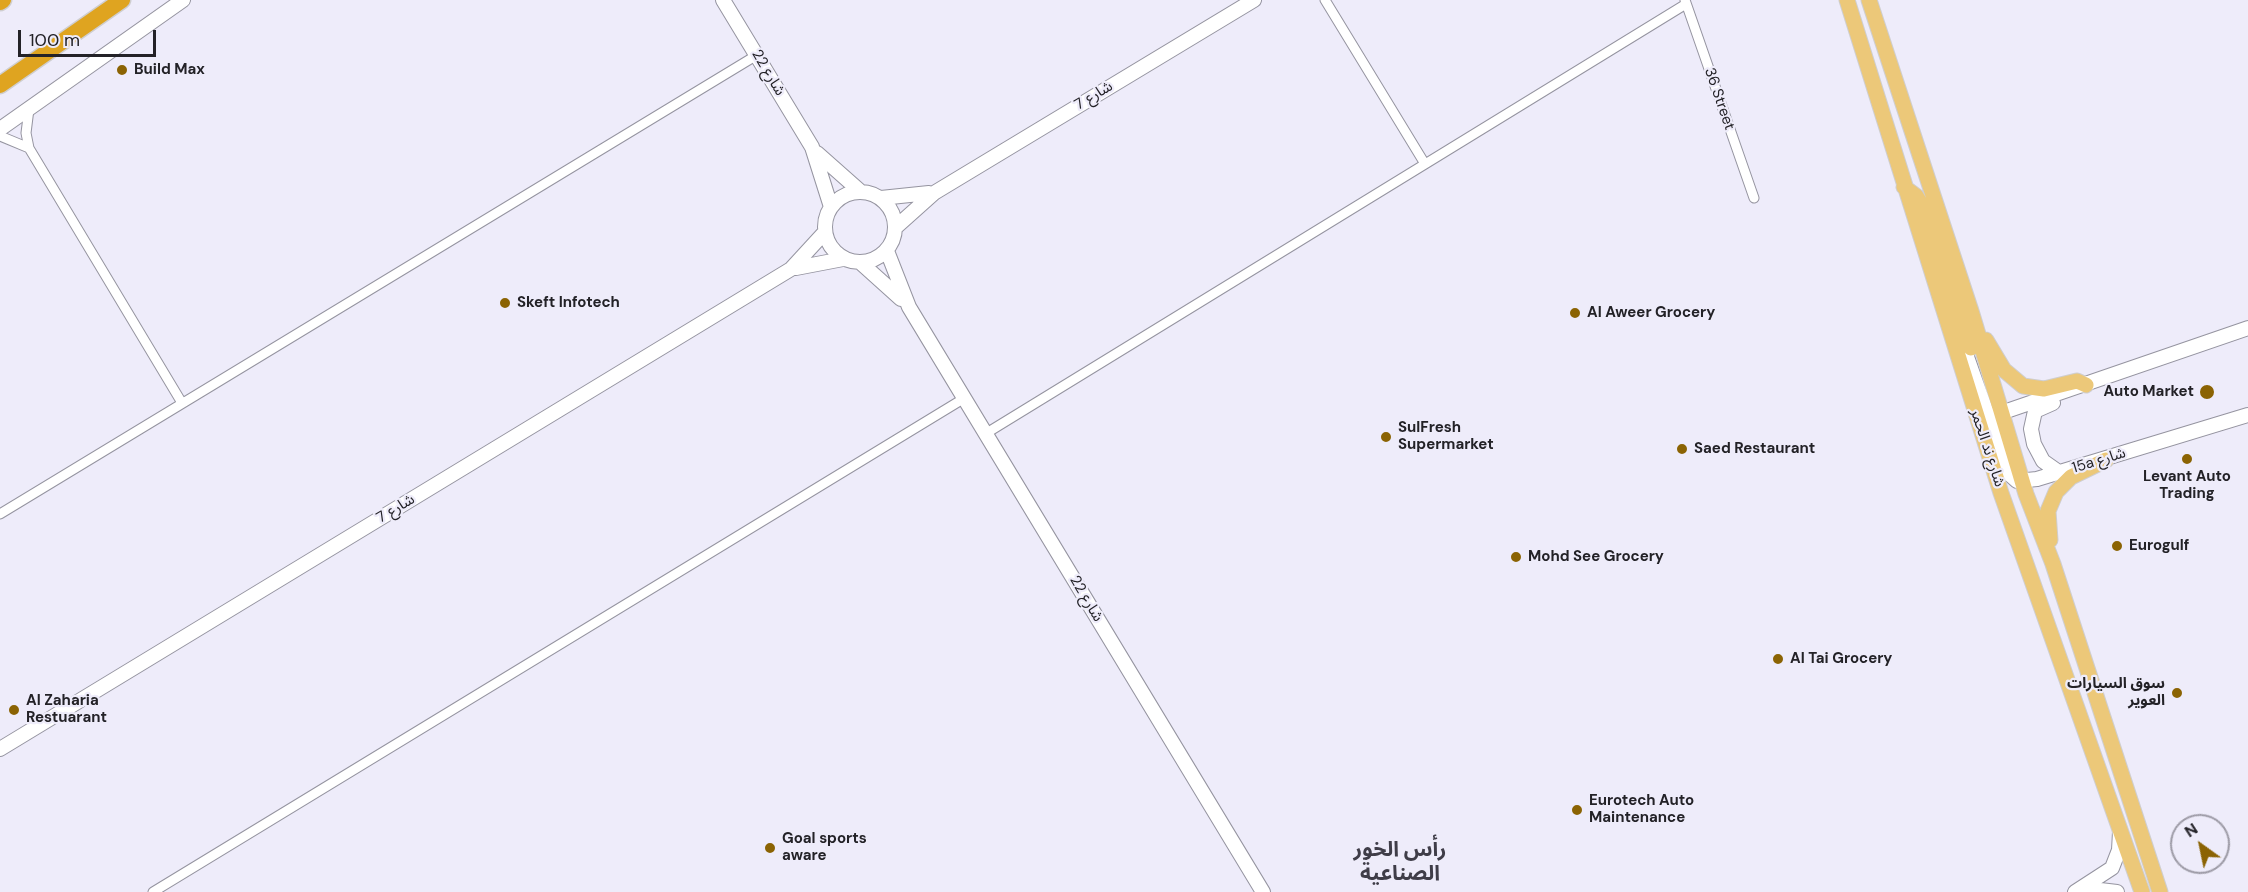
<!DOCTYPE html>
<html>
<head>
<meta charset="utf-8">
<style>
	body { margin:0 }
	#map { position:relative; width:2248px; height:892px; overflow:hidden; background:#eeecfa; font-family:"DM Sans",sans-serif }
	canvas { display:block }
	.north { position:absolute; left:2170px; top:814px; width:60px; height:60px; box-sizing:border-box; background:#eeecfa; border:2px solid #9d9ba6; border-radius:50%; rotate:327deg; font-size:16px; font-weight:700; line-height:24px; text-align:center; color:#232227 }
	.north::after { content:''; display:block; margin:auto; width:21px; height:27px; background:#8b6303; clip-path:polygon(50% 0,100% 100%,50% 72%,0 100%) }
	.scale { position:absolute; left:18px; top:30px; width:138px; height:27px; box-sizing:border-box; border:3px solid #232227; border-top:0; padding-left:8px; font-size:18px; line-height:21px; white-space:nowrap; color:#232227; -webkit-text-stroke:4px #eeecfa; paint-order:stroke }
</style>
</head>
<body>
<div id="map">
<canvas width="2248" height="892"></canvas>
<div class="north">N</div>
<div class="scale">100 m</div>
</div>
<script>
const g = document.querySelector('canvas').getContext('2d');
g.lineJoin = 'round';
const poly = rows => new Path2D(rows.map(r => 'M' + r).join(''));
function trace(path, color, width, dash) { g.strokeStyle = color; g.lineWidth = width; g.lineCap = dash ? 'butt' : 'round'; g.setLineDash(dash || []); g.stroke(path); }
function label(font, color, halo, rows, align = 'center') {
  g.font = font + ' "DM Sans","Noto Sans Arabic",sans-serif'; g.lineWidth = 4.5; g.setLineDash([]); g.textBaseline = 'middle'; g.strokeStyle = halo; g.fillStyle = color; for (const [text, x, y, turn = 0] of rows) {
    g.save(); g.translate(x, y); g.rotate((+turn || 0) * Math.PI / 180); g.textAlign = isNaN(turn) ? turn : align; if (halo) g.strokeText(text, 0, 0); g.fillText(text, 0, 0); g.restore();
  }
}
const street = poly([
	[1325,0,1425,164],
	[1685,0,1754,198],
	[29,109,26,133,29,148,182,403],
	[0,136,29,148],
	[985,434,1686,4],
	[0,514,757,55],
	[153,892,963,399]
]);
const secondary = poly([
	[723,0,812,147,831,207],
	[0,129,183,0],
	[817,153,861,192],
	'825 227a35 35 0 1 1 70 0a35 35 0 1 1-70 0Z',
	[881,198,929,193],
	[896,227,934,193,1254,0],
	[887,251,909,307,1263,892],
	[861,263,901,299],
	[796,268,843,259],
	[1960,337,2008,473,2017,481,2037,479,2248,415],
	[2053,403,2035,411,2031,429,2034,444,2043,461,2060,473],
	[1992,416,2248,328],
	[0,749,791,269,825,232],
	[2075,892,2112,868,2119,850,2120,832],
	[2089,892,2100,890,2117,892]
]);
const primary = poly([
	[1847,0,2001,493,2142,892],
	[1869,0,1971,311,2026,494,2053,564,2160,892],
	[1904,187,1916,196,1924,209,1971,348],
	[1986,340,2004,370,2023,386,2044,389,2077,381,2086,385],
	[2050,540,2048,511,2056,492,2071,477,2106,460]
]);
const highway = poly([
	[0,2,3,0],
	[0,85,122,0]
]);
trace(street, '#9594a0', 11);
trace(secondary, '#9594a0', 16);
trace(primary, '#cfcecf', 17);
trace(highway, '#cfcecf', 19);
trace(street, '#fff', 9);
trace(secondary, '#fff', 14);
trace(primary, '#ecc879', 15);
trace(highway, '#dfa420', 16);
for (const [x, y, r, color] of [
	[122,70,6,"#8b6303"],
	[505,303,6,"#8b6303"],
	[1575,313,6,"#8b6303"],
	[2207,392,8,"#8b6303"],
	[1386,437,6,"#8b6303"],
	[1682,449,6,"#8b6303"],
	[2187,459,6,"#8b6303"],
	[2117,546,6,"#8b6303"],
	[1516,557,6,"#8b6303"],
	[1778,659,6,"#8b6303"],
	[2177,693,6,"#8b6303"],
	[14,710,6,"#8b6303"],
	[1577,810,6,"#8b6303"],
	[770,848,6,"#8b6303"]
]) { const dot = new Path2D(); dot.arc(x, y, r, 0, 2 * Math.PI); g.fillStyle = color; g.fill(dot); trace(dot, '#eeecfa', 2); }
label('bold 15px', '#232227', '#eeecfa', [
	["Build Max",134,70],
	["Skeft Infotech",517,303],
	["Al Aweer Grocery",1587,313],
	["Auto Market",2194,392,"right"],
	["SulFresh",1398,428],
	["Supermarket",1398,445],
	["Saed Restaurant",1694,449],
	["Levant Auto",2187,477,"center"],
	["Trading",2187,494,"center"],
	["Eurogulf",2129,546],
	["Mohd See Grocery",1528,557],
	["Al Tai Grocery",1790,659],
	["سوق السيارات",2165,684,"right"],
	["العوير",2165,701,"right"],
	["Al Zaharia",26,701],
	["Restuarant",26,718],
	["Eurotech Auto",1589,801],
	["Maintenance",1589,818],
	["Goal sports",782,839],
	["aware",782,856]
], 'left');
label('15px', '#232227', '#eeecfa', [
	["شارع 22",768,73,59],
	["شارع 7",1094,96,-31],
	["36 Street",1719,99,71],
	["شارع ند الحمر",1987,448,72],
	["15a شارع",2099,461,-17],
	["شارع 7",396,509,-31],
	["شارع 22",1086,599,59]
]);
label('bold 21px', '#3f3d48', '#eeecfa', [
	["رأس الخور",1400,850],
	["الصناعية",1400,874]
]);
</script>
</body>
</html>
